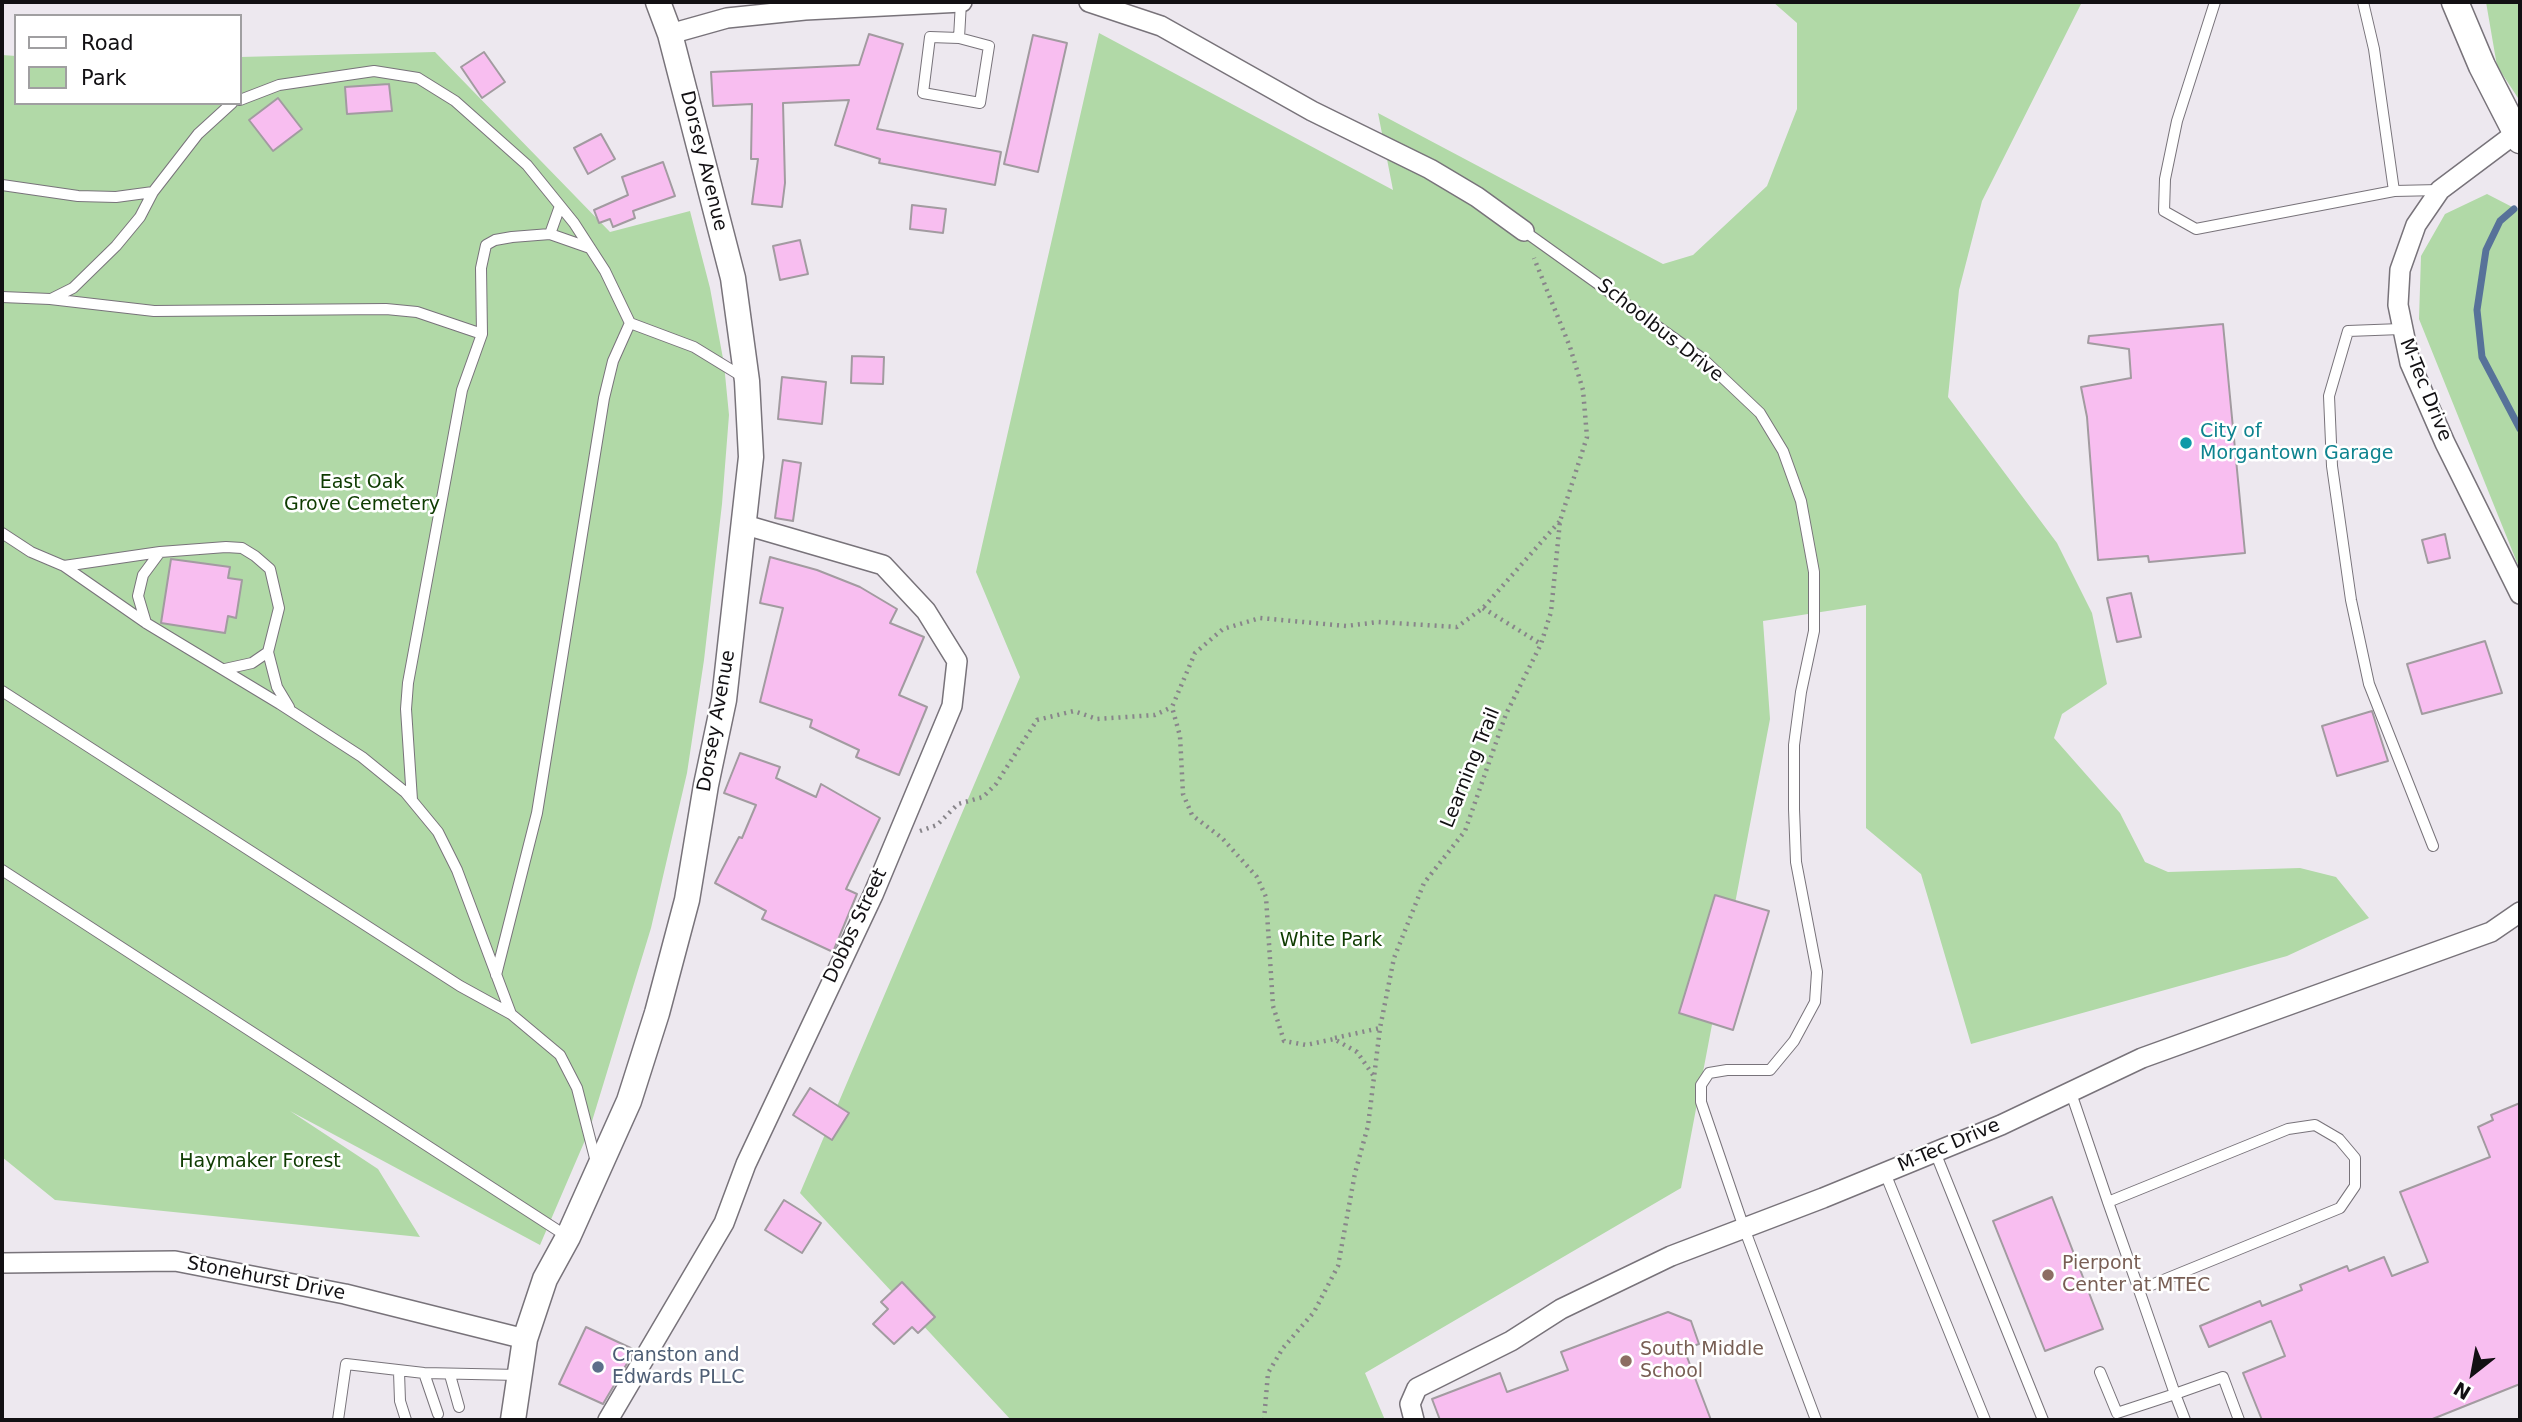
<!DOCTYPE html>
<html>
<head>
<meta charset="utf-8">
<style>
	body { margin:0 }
	#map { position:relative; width:2522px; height:1422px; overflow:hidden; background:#ede8ef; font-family:"DejaVu Sans",sans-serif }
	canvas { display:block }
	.frame { position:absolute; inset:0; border:4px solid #121013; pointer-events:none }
	.legend { position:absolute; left:14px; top:14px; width:228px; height:91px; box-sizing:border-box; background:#fff; border:2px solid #a09fa1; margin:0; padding:9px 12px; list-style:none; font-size:21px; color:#121013 }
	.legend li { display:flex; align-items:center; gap:14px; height:35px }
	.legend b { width:35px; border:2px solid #a09fa1 }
	.north { position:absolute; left:2438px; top:1338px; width:70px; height:70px; -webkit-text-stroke:5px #fff; paint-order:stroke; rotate:211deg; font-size:19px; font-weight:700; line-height:28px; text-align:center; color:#121013 }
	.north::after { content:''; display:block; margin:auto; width:24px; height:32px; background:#121013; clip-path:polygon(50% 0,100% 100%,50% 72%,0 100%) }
</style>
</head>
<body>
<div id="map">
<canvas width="2522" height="1422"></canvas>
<div class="frame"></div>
<ul class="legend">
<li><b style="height:9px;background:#fff"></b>Road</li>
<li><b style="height:19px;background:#b1d9a7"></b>Park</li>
</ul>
<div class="north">N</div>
</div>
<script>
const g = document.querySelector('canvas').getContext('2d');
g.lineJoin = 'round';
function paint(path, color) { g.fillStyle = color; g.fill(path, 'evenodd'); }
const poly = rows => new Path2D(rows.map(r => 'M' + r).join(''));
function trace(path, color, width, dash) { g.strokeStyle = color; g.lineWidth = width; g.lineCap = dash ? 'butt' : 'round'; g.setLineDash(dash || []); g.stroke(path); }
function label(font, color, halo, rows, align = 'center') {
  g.font = font + ' "DejaVu Sans",sans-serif'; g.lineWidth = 5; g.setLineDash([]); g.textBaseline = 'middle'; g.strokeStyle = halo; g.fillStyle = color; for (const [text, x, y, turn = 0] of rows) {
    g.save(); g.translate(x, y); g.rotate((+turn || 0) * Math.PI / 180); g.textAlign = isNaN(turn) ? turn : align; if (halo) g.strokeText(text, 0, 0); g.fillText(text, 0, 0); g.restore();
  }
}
paint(poly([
	[1773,2,2082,2,1982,201,1959,290,1948,397,2057,543,2092,613,2107,684,2062,714,2054,738,2120,813,2145,862,2168,872,2300,868,2336,877,2369,918,2287,956,1971,1044,1921,874,1866,828,1866,605,1763,621,1770,719,1681,1188,1365,1373,1385,1420,1011,1420,800,1193,1020,677,976,572,1099,33,1393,190,1378,113,1663,264,1693,255,1767,186,1797,109,1797,23],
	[2486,2,2520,2,2520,101,2497,66],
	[435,52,610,232,690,211,710,288,724,364,729,415,722,504,704,660,687,773,651,928,589,1131,540,1245,290,1111,378,1169,420,1237,55,1200,2,1157,2,55,16,56,16,103,240,103,240,57],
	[2487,194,2520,211,2520,570,2419,319,2421,256,2445,214]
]), '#b1d9a7');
trace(poly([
	[2514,209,2500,221,2486,250,2477,310,2482,357,2520,429]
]), '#577299', 7);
const building = poly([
	[869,34,903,44,877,129,1001,152,995,185,879,163,880,159,835,145,849,100,783,103,785,183,782,207,752,204,758,159,751,159,752,104,713,106,711,72,859,65,869,34],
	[1033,35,1067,43,1038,172,1004,164,1033,35],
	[484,52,505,82,482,98,461,67,484,52],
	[389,84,392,111,347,114,345,87,389,84],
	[278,98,302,129,273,151,249,120,278,98],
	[601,134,615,159,588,174,574,148,601,134],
	[663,162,675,196,633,211,635,218,613,227,610,219,599,223,594,210,628,195,622,177,663,162],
	[912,205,946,209,943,233,910,229,912,205],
	[800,240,808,274,780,280,773,246,800,240],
	[2223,324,2245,553,2149,562,2148,556,2098,560,2087,417,2081,387,2131,378,2129,349,2088,343,2089,336,2223,324],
	[852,356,884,357,883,384,851,383,852,356],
	[782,377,826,382,822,424,778,419,782,377],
	[783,460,801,463,793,521,775,518,783,460],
	[2445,534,2450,558,2428,563,2422,540,2445,534],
	[770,557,817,570,860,587,897,609,890,623,924,637,899,695,927,707,899,775,856,757,859,750,810,727,812,720,760,702,783,608,760,603,770,557],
	[171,559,230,567,228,578,242,580,236,618,228,616,225,633,161,623,171,559],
	[2131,593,2141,637,2117,642,2107,598,2131,593],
	[2485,641,2502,693,2422,714,2407,664,2485,641],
	[2372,711,2388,761,2337,776,2322,726,2372,711],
	[740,753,780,767,776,778,816,797,821,784,880,818,846,889,857,894,833,952,762,919,766,911,715,883,739,837,742,838,756,805,724,793,740,753],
	[1715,895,1769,911,1733,1030,1679,1013,1715,895],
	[810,1088,849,1113,832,1140,793,1115,810,1088],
	[2520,1103,2520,1384,2430,1420,2262,1420,2243,1373,2285,1356,2271,1321,2209,1347,2200,1326,2260,1301,2262,1306,2302,1290,2300,1285,2347,1266,2349,1271,2384,1257,2392,1276,2428,1262,2400,1192,2490,1157,2478,1127,2493,1120,2491,1115,2520,1103],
	[2052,1197,2103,1329,2045,1351,1993,1221,2052,1197],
	[784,1200,821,1223,802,1253,765,1230,784,1200],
	[902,1282,935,1317,918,1333,912,1327,894,1344,873,1324,888,1309,881,1302,902,1282],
	[1668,1312,1691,1321,1699,1344,1684,1349,1711,1420,1440,1420,1432,1399,1500,1373,1507,1392,1568,1370,1561,1352,1668,1312],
	[586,1327,635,1350,603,1404,559,1384,586,1327]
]);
paint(building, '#f8bef0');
trace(building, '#a29ba0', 2);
const service = poly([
	[2215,2,2177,121,2165,179,2164,211,2196,229,2394,191,2439,190],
	[2363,2,2374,49,2394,191],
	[959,38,989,46,980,103,923,93,930,37,959,38,961,2],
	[240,100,279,85,374,71,418,78,455,101,527,165,574,223,605,271,630,323,613,361,604,398,537,813,496,975],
	[2,185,78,196,116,197,153,192],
	[1524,231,1703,359,1760,413,1783,451,1801,501,1814,572,1814,631,1801,692,1794,745,1794,809,1796,862,1817,972,1815,1002,1794,1041,1770,1070,1727,1070,1709,1073,1701,1085,1701,1102,1744,1228,1816,1420],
	[550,234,560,206],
	[2,297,50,299,154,311,386,309,417,312,482,334],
	[51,299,73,288,116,246,140,217,153,192,198,134,232,103],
	[630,323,694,347,743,377],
	[2401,329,2348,331,2329,396,2332,466,2351,600,2369,684,2433,846],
	[2,533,31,552,64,566,146,623,280,704,362,757,405,792,438,832,457,870,511,1014,560,1055,577,1088,596,1162],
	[64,566,160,552],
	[146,623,138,596,143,575,160,552,226,547,242,548,255,556,270,569,279,608,268,652,252,663,225,669],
	[268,652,277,687,289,707],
	[2,691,460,986,511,1014],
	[412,800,406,709,408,683,462,390,482,334,481,268,486,245,495,240,512,237,550,234,590,248],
	[2,870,568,1237],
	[2070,1090,2108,1202,2139,1290,2340,1208,2355,1186,2355,1158,2339,1139,2315,1125,2288,1129,2108,1202],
	[1935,1152,2043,1420],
	[1885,1173,1985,1420],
	[399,1372,400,1401,406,1420],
	[2100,1372,2117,1413,2175,1394,2139,1290],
	[424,1373,438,1414],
	[450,1375,459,1407],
	[338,1420,346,1364,424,1373,519,1375],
	[2185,1420,2175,1394,2223,1377,2239,1420]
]);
const minor = poly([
	[1089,2,1161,26,1312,111,1430,169,1477,197,1524,231],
	[670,34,727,18,805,10,962,2],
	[2516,133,2440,190,2416,225,2400,270,2398,305,2410,363,2445,443,2520,594],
	[2,1263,175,1261,345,1294,525,1339],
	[608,1420,724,1223,746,1164,873,895,952,706,957,661,926,611,883,565,742,524],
	[1414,1420,1410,1404,1417,1388,1511,1341,1561,1309,1671,1256,1823,1198,2001,1125,2142,1058,2491,932,2520,912]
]);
const tertiary = poly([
	[513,1420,525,1339,545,1279,568,1237,629,1101,657,1013,687,900,706,785,724,700,751,457,747,381,733,278,670,34,658,2]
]);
const secondary = poly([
	[2455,2,2482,66,2520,140]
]);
trace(service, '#78737a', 12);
trace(minor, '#78737a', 22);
trace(tertiary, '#78737a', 27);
trace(secondary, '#78737a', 29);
trace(poly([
	[1483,608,1541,644],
	[920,831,937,825,958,804,983,797,996,784,1037,720,1074,711,1097,719,1155,715,1172,707],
	[1335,1038,1380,1028],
	[1373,1075,1357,1052,1334,1039,1306,1045,1284,1041,1273,1006,1266,897,1257,877,1222,838,1192,815,1183,794,1180,736,1172,707,1195,653,1223,629,1260,618,1346,626,1378,622,1457,627,1483,608,1560,521],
	[1264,1420,1268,1373,1283,1348,1314,1312,1338,1266,1355,1173,1368,1126,1380,1028,1394,958,1424,883,1465,831,1506,714,1541,644,1551,612,1560,521,1587,437,1583,390,1570,347,1534,258]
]), '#88858a', 4.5, [2, 5]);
trace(service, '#fff', 10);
trace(minor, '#fff', 19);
trace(tertiary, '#fff', 24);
trace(secondary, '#fff', 26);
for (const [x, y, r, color] of [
	[2186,443,7,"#0f9aa8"],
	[2048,1275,7,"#8d6e63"],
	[1626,1361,7,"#8d6e63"],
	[598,1367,7,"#5c6f8a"]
]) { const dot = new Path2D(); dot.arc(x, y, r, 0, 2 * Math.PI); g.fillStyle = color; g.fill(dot); trace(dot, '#fff', 2.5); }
label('19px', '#121013', '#fff', [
	["Dorsey Avenue",703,161,76],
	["Schoolbus Drive",1660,331,38],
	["M-Tec Drive",2425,390,68],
	["Dorsey Avenue",717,721,-80],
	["Learning Trail",1471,768,-68],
	["Dobbs Street",856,926,-65],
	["M-Tec Drive",1949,1146,-23],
	["Stonehurst Drive",266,1279,11]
]);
label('19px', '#0d838f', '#fff', [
	["City of",2200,432],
	["Morgantown Garage",2200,454]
], 'left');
label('19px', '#0e3b00', '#fff', [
	["East Oak",362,483],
	["Grove Cemetery",362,505],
	["White Park",1331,941],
	["Haymaker Forest",260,1162]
]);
label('19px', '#785e54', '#fff', [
	["Pierpont",2062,1264],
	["Center at MTEC",2062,1286],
	["South Middle",1640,1350],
	["School",1640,1372]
], 'left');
label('19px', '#4e5e75', '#fff', [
	["Cranston and",612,1356],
	["Edwards PLLC",612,1378]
], 'left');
</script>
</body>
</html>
